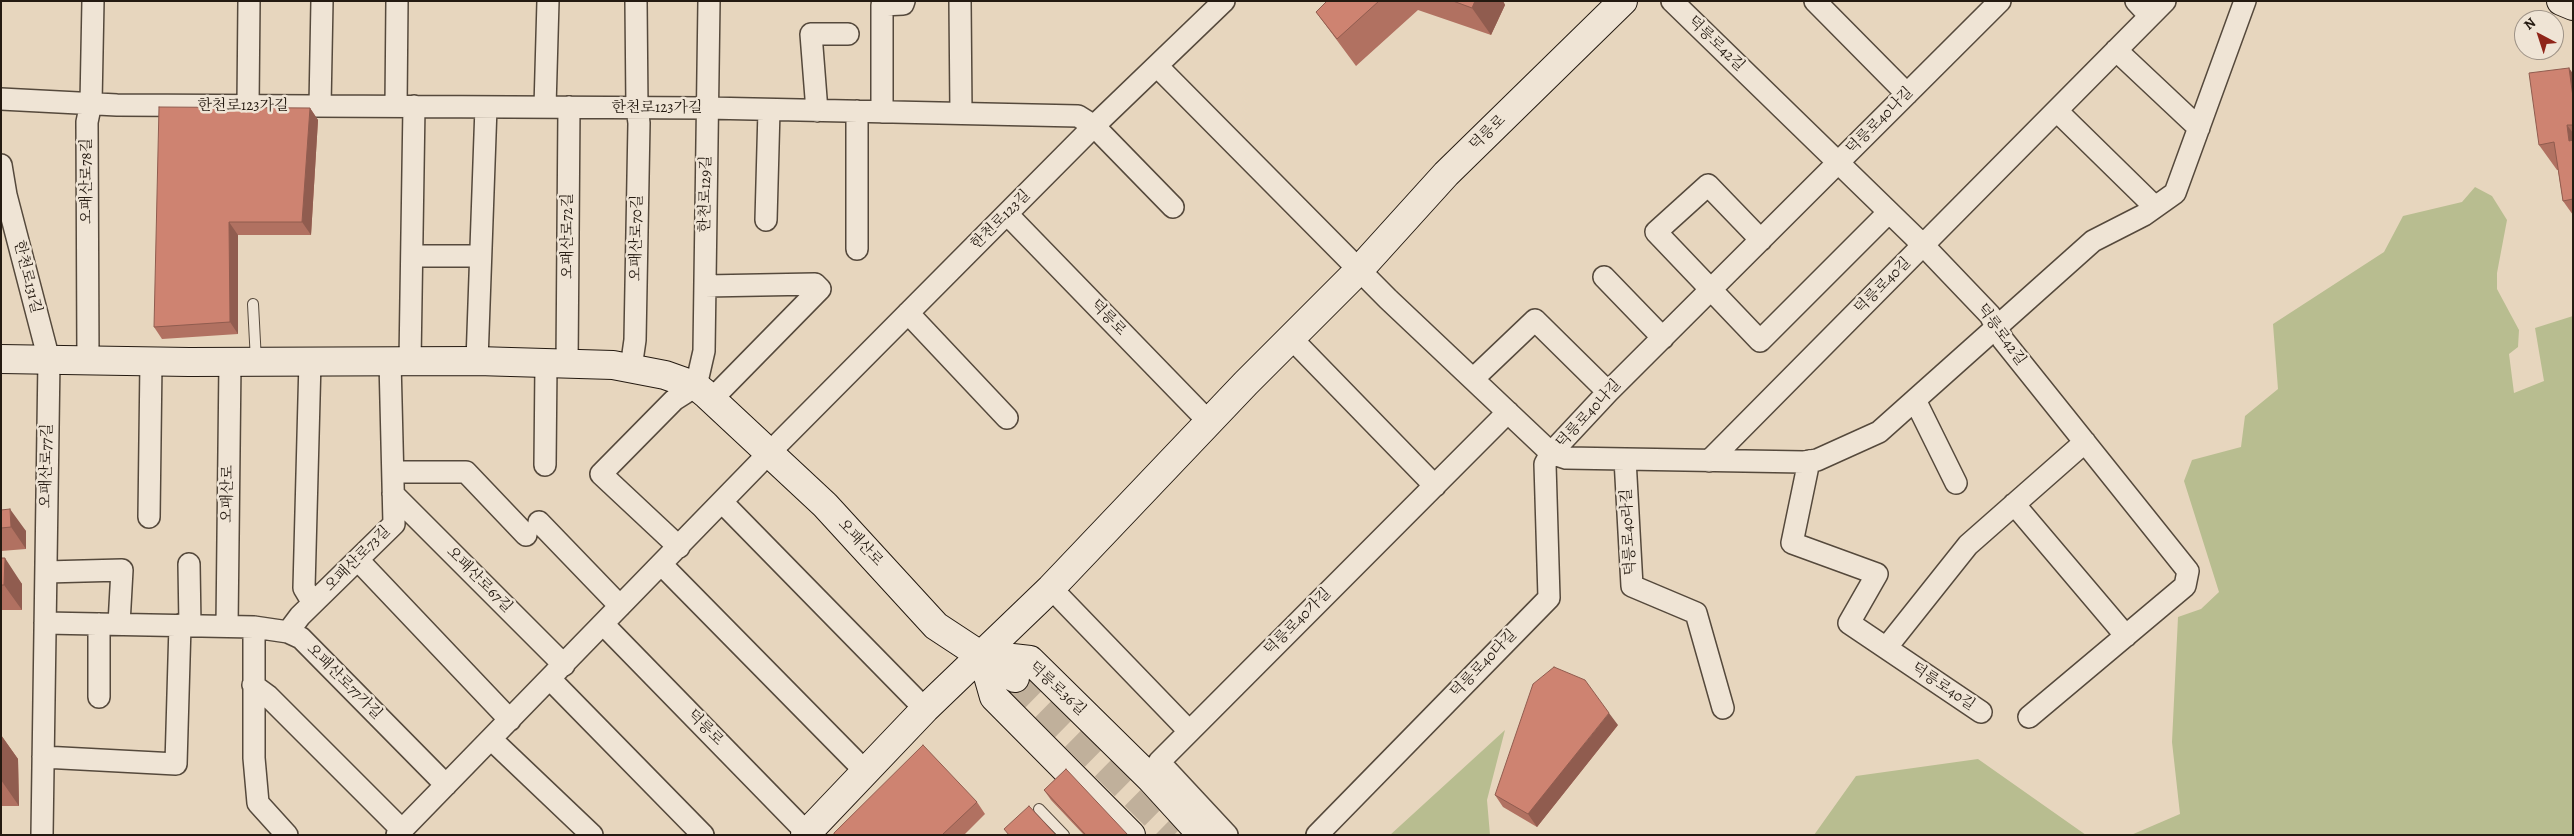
<!DOCTYPE html>
<html>
<head>
<meta charset="utf-8">
<style>
	body { margin:0 }
	#map { position:relative; width:2574px; height:836px; overflow:hidden; background:#e7d6be; font-family:Alegreya,serif }
	canvas { display:block }
	.frame { position:absolute; inset:0; border:2px solid #241a11; pointer-events:none }
	.north { position:absolute; left:2514px; top:10px; width:50px; height:50px; box-sizing:border-box; background:#efe4d5; border:1px solid #9e9387; border-radius:50%; rotate:320deg; font-size:14px; font-weight:700; line-height:20px; text-align:center; color:#241a11 }
	.north::after { content:''; display:block; margin:auto; width:18px; height:22px; background:#8f2418; clip-path:polygon(50% 0,100% 100%,50% 72%,0 100%) }
</style>
</head>
<body>
<div id="map">
<canvas width="2574" height="836"></canvas>
<div class="frame"></div>
<div class="north">N</div>
</div>
<script>
const g = document.querySelector('canvas').getContext('2d');
g.lineJoin = 'round';
function paint(path, color) { g.fillStyle = color; g.fill(path, 'evenodd'); }
const poly = rows => new Path2D(rows.map(r => 'M' + r).join(''));
function trace(path, color, width, dash) { g.strokeStyle = color; g.lineWidth = width; g.lineCap = dash ? 'butt' : 'round'; g.setLineDash(dash || []); g.stroke(path); }
function label(font, color, halo, rows, align = 'center') {
  g.font = font + ' Alegreya,"Noto Serif KR",serif'; g.lineWidth = 5; g.setLineDash([]); g.textBaseline = 'middle'; g.strokeStyle = halo; g.fillStyle = color; for (const [text, x, y, turn = 0] of rows) {
    g.save(); g.translate(x, y); g.rotate((+turn || 0) * Math.PI / 180); g.textAlign = isNaN(turn) ? turn : align; if (halo) g.strokeText(text, 0, 0); g.fillText(text, 0, 0); g.restore();
  }
}
paint(poly([
	[2475,187,2492,196,2507,220,2497,273,2497,289,2519,330,2518,347,2509,354,2514,393,2544,381,2535,328,2573,316,2573,835,2131,835,2180,814,2172,742,2178,617,2201,609,2219,592,2184,481,2192,460,2241,447,2245,416,2278,389,2273,324,2384,252,2403,216,2462,202],
	[1505,730,1487,800,1490,835,1390,835],
	[1978,759,2086,835,1814,835,1856,776]
]), '#b8bd90');
trace(poly([
	[1015,678,1174,835]
]), '#c0b09b', 28, [28, 14]);
const lane = poly([
	[253,304,256,361],
	[1039,809,1064,835]
]);
const street = poly([
	[960,1,961,113],
	[1672,1,1924,246,1990,315,2003,340,2188,571,2185,586,2029,717],
	[1815,1,1907,94],
	[2136,1,2150,16],
	[2116,50,2199,128],
	[1157,66,1388,299,1551,453,1566,458,1804,462,1817,460,1879,432,2093,241,2144,215,2175,193,2245,1],
	[1,99,117,105,707,108,1078,116,1094,126,1173,207],
	[248,105,249,1],
	[320,106,322,1],
	[396,106,397,1],
	[545,107,548,1],
	[817,111,811,34,848,34],
	[2057,111,2155,207],
	[882,112,882,5,903,4,904,1],
	[1,165,6,195,49,360,42,835],
	[1007,214,1209,422],
	[766,220,769,110],
	[1761,240,1708,185,1656,232,1760,341,1889,212],
	[857,249,857,111],
	[412,256,480,256],
	[1604,277,1663,338],
	[705,286,815,284,820,289,712,399],
	[908,313,1007,418],
	[1291,338,1435,486],
	[88,361,87,122,91,103,93,1],
	[310,361,304,588,313,603],
	[410,361,414,106],
	[477,361,486,107],
	[567,365,569,107],
	[631,368,635,340,639,123,637,108,636,2],
	[1473,379,1535,320,1608,392],
	[1915,400,1956,483],
	[1625,459,1632,586,1696,613,1723,708],
	[1709,461,2165,1],
	[1809,461,1792,543,1877,574,1849,623,1981,712],
	[545,465,546,364],
	[393,472,466,472,526,535],
	[393,494,564,665],
	[722,502,925,709],
	[2014,504,2126,636],
	[149,517,151,362],
	[539,522,620,606],
	[679,547,601,474,674,400,696,386,704,351,709,1],
	[358,560,510,720],
	[189,564,190,626],
	[661,564,865,771],
	[46,572,122,570,119,624],
	[1051,588,1189,731],
	[45,623,254,627,288,632,301,638,446,785],
	[603,624,809,835],
	[227,626,230,362],
	[254,627,254,758,258,803,287,835],
	[288,632,300,616,394,524,390,361],
	[1886,648,1968,545,2085,442],
	[550,679,703,835],
	[253,685,268,696,402,830],
	[99,697,99,624],
	[491,739,592,835],
	[43,757,176,764,180,625],
	[397,835,769,453,1094,126,1224,1],
	[1227,835,1159,762,1508,412],
	[1317,835,1549,598,1545,464,1551,453,1608,392,2000,1]
]);
const secondary = poly([
	[2561,1,2573,6],
	[1,359,189,362,477,361,613,365,665,375,696,386,707,395,825,505,936,626,1015,678],
	[982,655,994,697,1131,835],
	[986,655,1030,660,1151,779,1202,835],
	[805,835,925,709,1051,588,1246,383,1360,269,1446,174,1623,1]
]);
trace(lane, '#55493c', 12);
trace(street, '#55493c', 24);
trace(secondary, '#241a11', 30);
trace(lane, '#efe4d5', 10);
trace(street, '#efe4d5', 21);
trace(secondary, '#efe4d5', 28);
paint(poly([
	[1327,1,1503,1,1505,5,1491,35,1418,10,1356,66,1316,12],
	[2569,68,2573,74,2573,215,2563,201,2558,170,2557,170,2539,145],
	[310,108,318,120,311,235,238,235,238,334,162,339,154,327],
	[1,510,26,531,26,549,1,551],
	[1,558,22,584,22,610,1,610],
	[1618,725,1537,827,1503,807,1495,795],
	[1,735,18,759,19,806,1,806],
	[1044,790,1128,835,1084,835,1051,800],
	[977,802,985,814,964,835,834,835]
]), '#b17161');
paint(poly([
	[1475,1,1503,1,1505,5,1491,35,1472,8],
	[2569,68,2573,74,2573,97],
	[310,108,318,120,311,235,302,222],
	[2567,125,2573,133,2573,146,2569,141],
	[229,222,238,235,238,334,230,322],
	[10,509,26,531,26,549,11,527],
	[5,558,22,584,22,610,4,585],
	[1609,713,1618,725,1537,827,1528,814],
	[1,735,18,759,19,806,1,780]
]), '#905c4f');
const building = poly([
	[1327,1,1379,1,1337,39,1316,12,1327,1],
	[1453,1,1475,1,1472,8,1453,1],
	[2569,68,2573,97,2573,125,2567,125,2569,141,2573,140,2573,199,2563,201,2554,142,2539,145,2529,73,2569,68],
	[159,107,310,108,302,222,229,222,230,322,154,327,159,107],
	[10,509,11,527,1,528,1,510,10,509],
	[1,558,5,558,4,585,1,585,1,558],
	[1554,667,1585,680,1609,713,1528,814,1495,795,1533,684,1554,667],
	[923,745,977,802,942,835,834,835,834,833,923,745],
	[1066,769,1128,835,1086,835,1044,790,1066,769],
	[1029,806,1056,835,1009,835,1004,829,1029,806]
]);
paint(building, '#ce8371');
trace(building, '#905c4f', 1);
label('15px', '#241a11', '#efe4d5', [
	["덕릉로42길",1716,44,44],
	["한천로123가길",243,106],
	["한천로123가길",657,108],
	["덕릉로40나길",1880,121,-45],
	["덕릉로",1488,133,-44],
	["오패산로78길",87,181,-90],
	["한천로129길",706,194,-89],
	["한천로123길",1001,220,-45],
	["오패산로72길",568,236,-90],
	["오패산로70길",637,238,-89],
	["한천로131길",27,277,76],
	["덕릉로40길",1883,286,-45],
	["덕릉로",1108,318,46],
	["덕릉로42길",2001,335,54],
	["덕릉로40나길",1589,414,-47],
	["오패산로77길",47,466,-89],
	["오패산로",228,494,-89],
	["덕릉로40라길",1629,532,-93],
	["오패산로",860,543,47],
	["오패산로73길",358,559,-45],
	["오패산로67길",479,580,45],
	["덕릉로40가길",1298,622,-45],
	["덕릉로40다길",1484,664,-46],
	["오패산로77가길",344,682,45],
	["덕릉로40길",1943,687,34],
	["덕릉로36길",1057,689,43],
	["덕릉로",705,728,45]
]);
</script>
</body>
</html>
